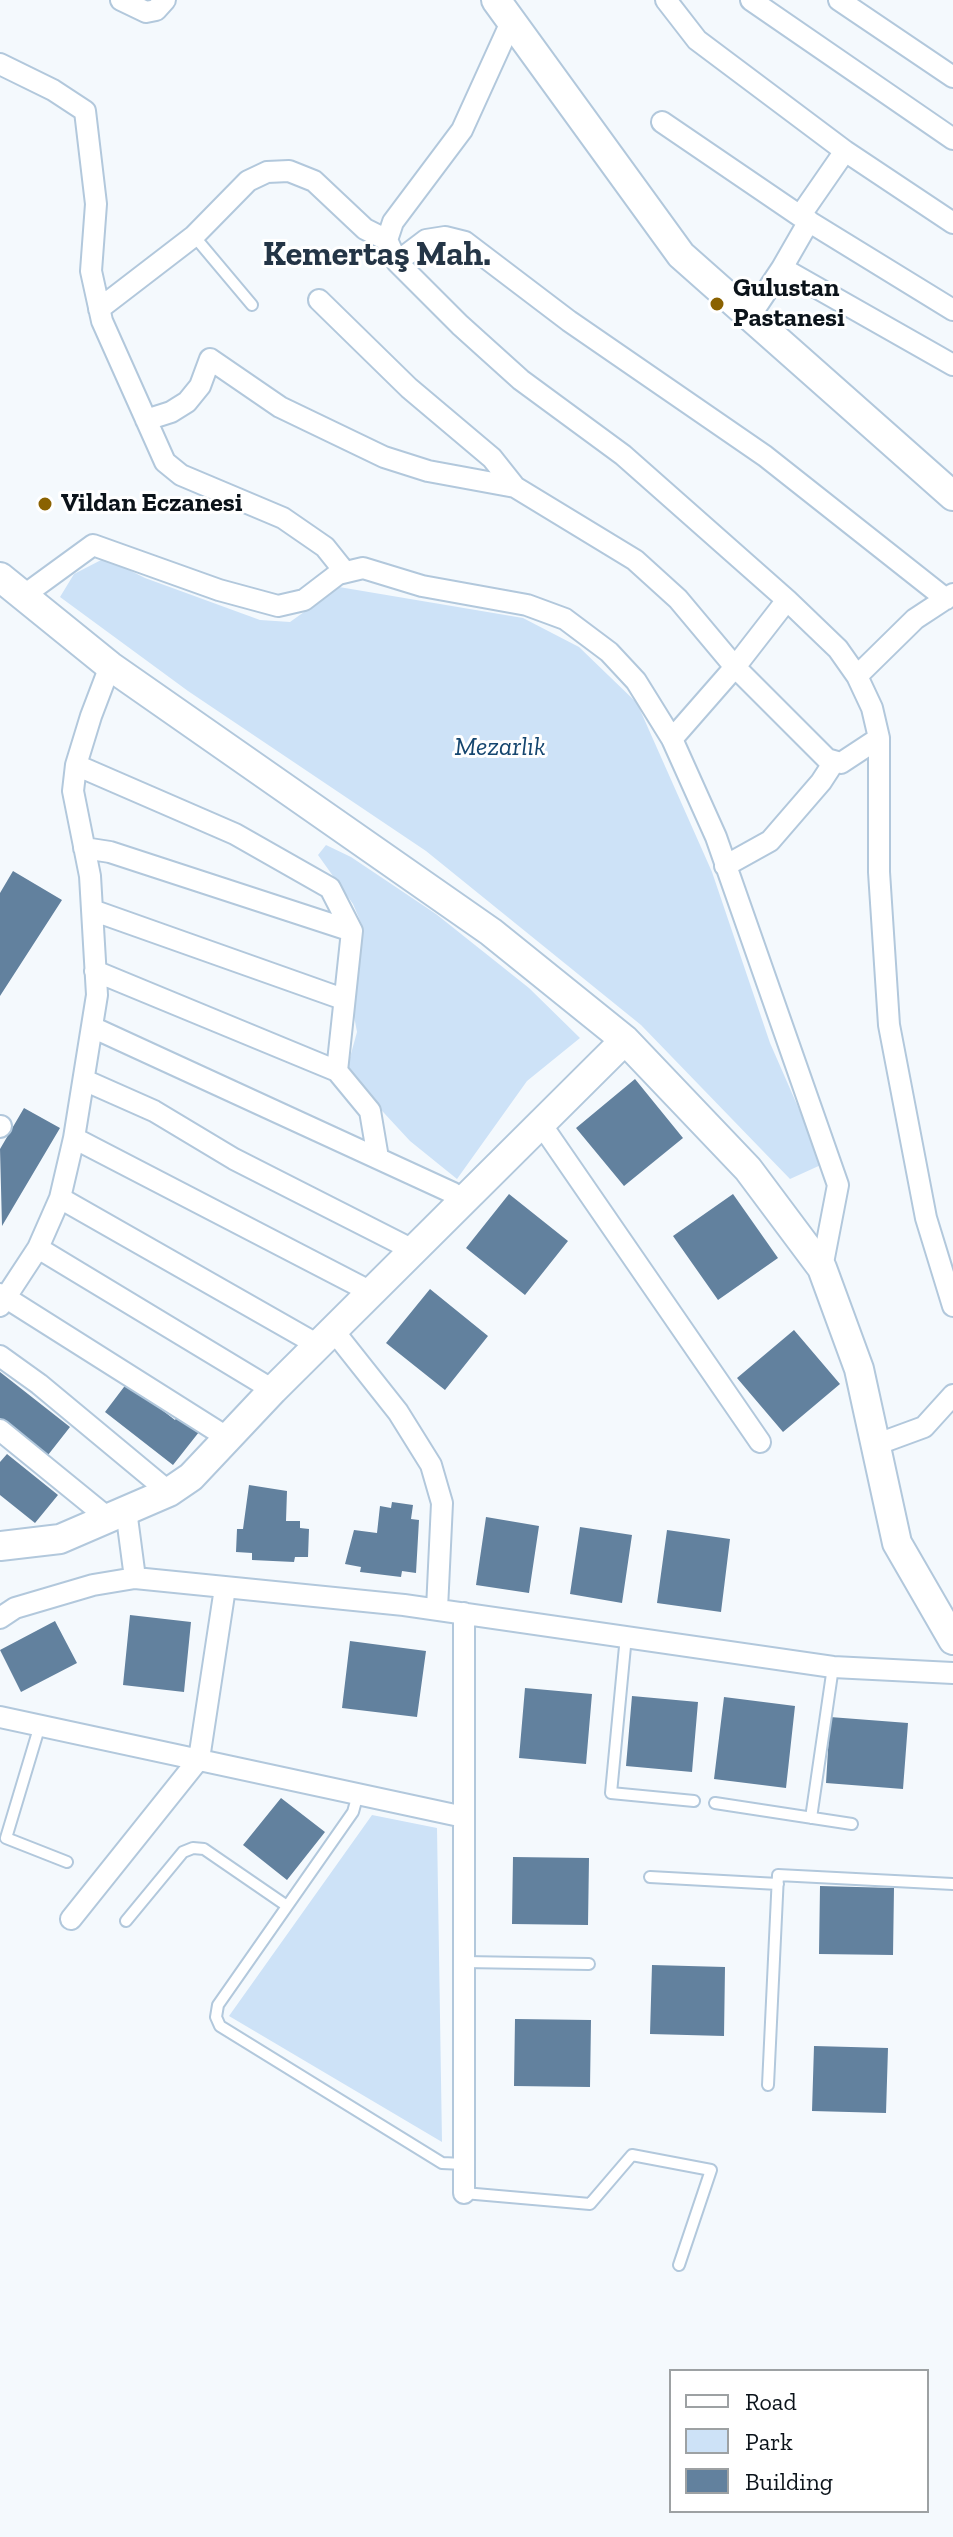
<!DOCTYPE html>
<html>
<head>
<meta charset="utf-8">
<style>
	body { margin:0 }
	#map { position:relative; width:953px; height:2537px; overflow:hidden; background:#f4f9fd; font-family:"Zilla Slab",serif }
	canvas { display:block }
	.legend { position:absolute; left:669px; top:2369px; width:260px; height:144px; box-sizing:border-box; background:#fff; border:2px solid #9da1a3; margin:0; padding:10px 14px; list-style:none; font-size:24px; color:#0b131a }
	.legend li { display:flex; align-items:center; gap:16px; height:40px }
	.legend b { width:40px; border:2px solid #9da1a3 }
</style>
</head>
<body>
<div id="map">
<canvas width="953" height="2537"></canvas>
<ul class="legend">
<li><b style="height:10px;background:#fff"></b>Road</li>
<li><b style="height:22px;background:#cde2f7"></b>Park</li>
<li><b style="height:22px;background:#62819e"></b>Building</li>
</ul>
</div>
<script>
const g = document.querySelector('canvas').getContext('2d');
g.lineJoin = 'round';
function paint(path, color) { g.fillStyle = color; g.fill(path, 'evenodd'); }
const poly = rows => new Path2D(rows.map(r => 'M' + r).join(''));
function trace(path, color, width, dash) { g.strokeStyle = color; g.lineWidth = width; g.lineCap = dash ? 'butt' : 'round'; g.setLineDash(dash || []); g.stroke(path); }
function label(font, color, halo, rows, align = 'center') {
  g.font = font + ' "Zilla Slab",serif'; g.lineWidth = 6; g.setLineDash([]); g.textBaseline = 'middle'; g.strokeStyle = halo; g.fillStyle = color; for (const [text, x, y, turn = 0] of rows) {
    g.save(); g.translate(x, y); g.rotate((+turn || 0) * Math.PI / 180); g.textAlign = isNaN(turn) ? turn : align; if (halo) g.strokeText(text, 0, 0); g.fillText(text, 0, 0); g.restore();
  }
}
paint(poly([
	[105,558,145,578,260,620,290,622,339,587,523,618,579,647,637,703,712,872,770,1043,823,1164,790,1179,641,1025,426,851,188,691,60,597,74,574],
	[326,845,351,857,436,914,529,988,580,1038,527,1081,457,1179,410,1141,346,1072,357,1032,351,1000,362,925,353,904,318,855],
	[372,1815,437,1828,442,2142,229,2016]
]), '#cde2f7');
paint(poly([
	[13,871,62,900,0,996,0,893],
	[635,1079,683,1138,624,1186,576,1128],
	[24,1108,60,1128,2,1226,0,1149],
	[509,1194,568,1241,525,1295,466,1248],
	[733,1194,778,1258,718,1300,673,1236],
	[430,1289,488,1336,445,1390,386,1343],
	[794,1330,840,1384,783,1432,737,1378],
	[0,1372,70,1427,48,1455,0,1418],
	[127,1383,175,1420,178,1416,199,1432,173,1465,105,1412],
	[7,1454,58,1495,35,1523,0,1495,0,1462],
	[249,1485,287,1491,286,1521,300,1521,300,1528,309,1529,308,1557,295,1557,294,1562,252,1560,252,1553,236,1552,237,1529,243,1529],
	[392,1502,413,1505,411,1519,419,1520,416,1573,402,1571,401,1577,360,1572,361,1567,345,1564,354,1530,377,1533,380,1506,391,1508],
	[486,1517,539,1526,529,1593,476,1585],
	[580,1527,632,1535,622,1603,570,1594],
	[667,1530,730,1539,721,1612,657,1603],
	[130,1615,191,1622,184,1692,123,1685],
	[55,1621,77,1663,21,1692,0,1650],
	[350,1641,426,1651,417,1717,342,1708],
	[525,1688,592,1694,586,1764,519,1758],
	[632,1696,698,1702,692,1772,626,1766],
	[724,1697,795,1706,786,1788,714,1779],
	[830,1717,908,1723,903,1789,826,1783],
	[281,1798,325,1832,287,1880,243,1845],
	[513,1857,589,1858,588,1925,512,1924],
	[820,1886,894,1888,893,1955,819,1954],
	[652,1965,725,1967,724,2036,650,2034],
	[515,2019,591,2020,590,2087,514,2086],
	[814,2046,888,2048,886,2113,812,2111]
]), '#62819e');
const lane = poly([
	[194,236,252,305],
	[626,1636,611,1793,694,1801],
	[40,1725,6,1838,67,1862],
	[358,1794,353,1812,218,2005,216,2017,220,2026,442,2163,464,2164],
	[715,1803,852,1824],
	[811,1818,833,1667],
	[650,1877,778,1884],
	[126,1921,183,1852,193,1848,204,1849,287,1906],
	[464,1962,589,1964],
	[768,2085,778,1875,953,1884],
	[464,2193,590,2204,632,2155,711,2170,679,2265]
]);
const street = poly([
	[121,0,146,12,156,10,165,0],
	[666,0,697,40,845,151,953,223],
	[751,0,953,139],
	[839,0,953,77],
	[512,20,462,130,393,222,387,240,397,262,460,325,521,380,623,455,787,600,838,649,857,676,872,708,879,738,879,872,889,1025,926,1218,953,1306],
	[0,64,53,90,85,111,96,204,91,271,102,321,165,462,181,475,283,518,325,547,345,572],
	[662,122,800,216,953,310],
	[800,216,845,151],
	[397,262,426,240,445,237,465,242,569,321,765,456,946,599],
	[782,268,809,221],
	[319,300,409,388,492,458,515,487],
	[99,309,194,236,248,181,267,172,289,171,314,181,365,229,387,240],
	[750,316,782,268,953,365],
	[146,420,171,412,187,402,200,386,210,359,280,407,384,457,428,471,515,487,635,560,678,599,735,667,827,759,841,763,879,738],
	[23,596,93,545,219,590,278,606,304,600,338,574,363,568,422,586,527,605,565,619,609,652,636,681,672,739,716,837,838,1185,822,1268],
	[857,676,915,619,953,594],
	[672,739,735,667,787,600],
	[76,765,235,834,330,888,352,931,337,1071,370,1111,378,1158],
	[84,848,110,852,352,931],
	[725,866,770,841,821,782,834,762],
	[92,910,343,999],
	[95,971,337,1071],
	[92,1027,453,1193],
	[84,1080,154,1111,234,1159,413,1250],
	[541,1124,760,1442],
	[0,1127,1,1126],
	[74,1138,371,1292],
	[60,1198,318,1345],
	[38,1248,273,1390],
	[0,1294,228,1438],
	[0,1306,38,1248,60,1198,74,1138,97,995,90,876,73,791,76,765,91,716,110,666],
	[333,1330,398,1412,431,1465,442,1503,437,1609],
	[0,1356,39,1384,169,1492],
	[0,1430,108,1518],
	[875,1445,924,1427,953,1395],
	[126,1510,135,1578],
	[0,1618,15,1608,93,1585,135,1578,404,1605,833,1667,953,1673],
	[0,1717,464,1817],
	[71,1919,199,1759,225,1588],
	[464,2193,464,1613]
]);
const secondary = poly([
	[496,0,681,255,953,496],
	[0,577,110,666,491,932,625,1040,748,1169,822,1268,859,1369,897,1543,953,1640],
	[0,1546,60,1539,169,1492,191,1477,273,1390,625,1040]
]);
trace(lane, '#b2c8dc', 14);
trace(street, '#b2c8dc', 24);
trace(secondary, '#b2c8dc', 32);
trace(lane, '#fff', 10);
trace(street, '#fff', 20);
trace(secondary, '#fff', 28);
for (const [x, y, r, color] of [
	[717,304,8,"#8a6201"],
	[45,504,8,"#8a6201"]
]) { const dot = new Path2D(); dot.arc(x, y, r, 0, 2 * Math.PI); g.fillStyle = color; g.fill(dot); trace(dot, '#fff', 3); }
label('bold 26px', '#0b131a', '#fff', [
	["Gulustan",733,289],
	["Pastanesi",733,319],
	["Vildan Eczanesi",61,504]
], 'left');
label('italic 26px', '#15466f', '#fff', [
	["Mezarlık",500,748]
]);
label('bold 34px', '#243546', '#fff', [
	["Kemertaş Mah.",377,255]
]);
</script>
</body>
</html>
